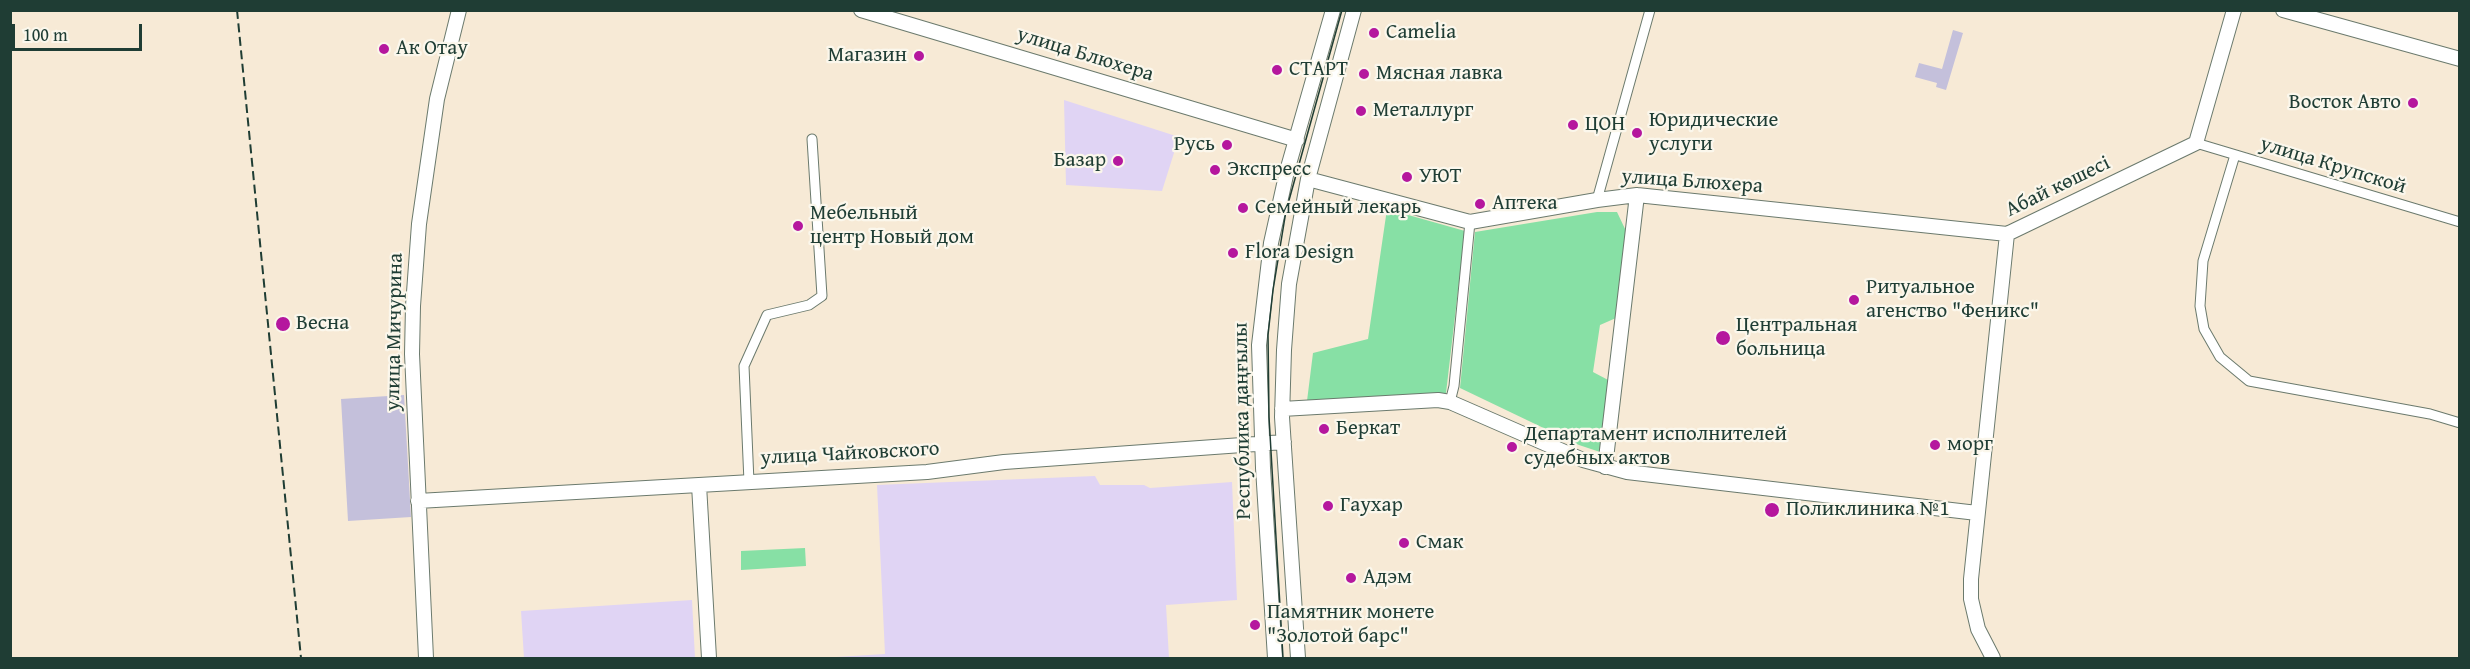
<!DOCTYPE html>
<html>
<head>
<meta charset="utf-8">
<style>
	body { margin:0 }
	#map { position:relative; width:2470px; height:669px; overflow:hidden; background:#f7ead6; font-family:"Gentium Book Plus",serif }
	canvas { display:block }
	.frame { position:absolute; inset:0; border:12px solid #1f3d34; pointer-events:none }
	.scale { position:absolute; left:12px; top:24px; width:130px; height:27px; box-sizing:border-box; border:3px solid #1f3d34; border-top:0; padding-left:8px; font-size:18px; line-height:21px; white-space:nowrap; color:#1f3d34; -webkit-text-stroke:4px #fbf7ec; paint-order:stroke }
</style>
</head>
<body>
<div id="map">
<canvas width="2470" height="669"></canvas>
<div class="frame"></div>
<div class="scale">100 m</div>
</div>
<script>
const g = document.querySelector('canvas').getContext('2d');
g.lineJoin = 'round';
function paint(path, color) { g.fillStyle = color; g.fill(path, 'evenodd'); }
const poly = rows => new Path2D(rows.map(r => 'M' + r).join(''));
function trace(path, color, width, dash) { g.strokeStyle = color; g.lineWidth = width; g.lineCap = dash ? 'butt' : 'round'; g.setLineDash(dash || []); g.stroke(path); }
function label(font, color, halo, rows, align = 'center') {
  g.font = font + ' "Gentium Book Plus",serif'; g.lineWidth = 4.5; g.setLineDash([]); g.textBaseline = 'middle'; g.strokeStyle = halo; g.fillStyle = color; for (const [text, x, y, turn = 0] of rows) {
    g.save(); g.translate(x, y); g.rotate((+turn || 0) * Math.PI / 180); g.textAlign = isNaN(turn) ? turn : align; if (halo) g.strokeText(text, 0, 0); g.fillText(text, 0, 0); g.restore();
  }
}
paint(poly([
	[1064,100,1179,137,1162,191,1066,185],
	[1095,476,1100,485,1144,485,1150,488,1232,482,1237,600,1166,605,1169,658,820,658,885,654,877,485],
	[692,600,695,658,524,658,521,611]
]), '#e0d4f4');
paint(poly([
	[1953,30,1963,33,1946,90,1936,87,1937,83,1915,77,1919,63,1942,69],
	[404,395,411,517,348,521,341,399]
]), '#c4c0db');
paint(poly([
	[1387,209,1465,231,1446,393,1307,401,1313,353,1368,339],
	[1597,212,1617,212,1626,231,1616,318,1600,325,1593,372,1610,381,1600,452,1579,445,1460,388,1475,232],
	[805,548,806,566,741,570,741,551]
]), '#87e0a5');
const street = poly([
	[2196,143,2460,222],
	[2235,155,2203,261,2200,306,2204,329,2220,357,2249,381,2430,414,2460,423],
	[1597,200,1650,10],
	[1450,402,1454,386,1470,222],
	[749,482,744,366,767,315,809,305,822,296,812,139]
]);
const secondary = poly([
	[861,10,1297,140],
	[2283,10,2460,59],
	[1308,179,1470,222,1597,200,1637,195,2007,234],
	[1282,409,1438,400,1450,402,1583,460,1627,472,1977,513],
	[1605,467,1637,195],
	[699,485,709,658],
	[418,501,927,472,1004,462,1284,442],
	[426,658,412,354,413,306,419,224,437,99,459,10],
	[1275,658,1263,468,1259,345,1271,243,1287,171,1333,10],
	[1298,658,1282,417,1284,350,1289,284,1308,179,1354,10],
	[1993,658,1978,629,1971,599,1971,579,2007,234,2196,143,2234,10]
]);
trace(street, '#6b7a6d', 11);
trace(secondary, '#6b7a6d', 16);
trace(street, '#fff', 9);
trace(secondary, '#fff', 14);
trace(poly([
	[1283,658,1269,417,1268,335,1273,290,1286,211,1342,10]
]), '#1f3d34', 1.5);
trace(poly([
	[237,10,301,658]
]), '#1f3d34', 2, [9, 4.5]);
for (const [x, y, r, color] of [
	[1374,33,6,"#b5179e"],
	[384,49,6,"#b5179e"],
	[919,56,6,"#b5179e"],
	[1277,70,6,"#b5179e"],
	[1364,74,6,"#b5179e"],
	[2413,103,6,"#b5179e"],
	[1361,111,6,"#b5179e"],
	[1573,125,6,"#b5179e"],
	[1637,133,6,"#b5179e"],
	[1227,145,6,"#b5179e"],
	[1118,161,6,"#b5179e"],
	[1215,170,6,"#b5179e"],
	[1407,177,6,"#b5179e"],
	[1480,204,6,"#b5179e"],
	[1243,208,6,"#b5179e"],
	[798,226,6,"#b5179e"],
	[1233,253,6,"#b5179e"],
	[1854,300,6,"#b5179e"],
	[283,324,8,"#b5179e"],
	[1723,338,8,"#b5179e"],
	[1324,429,6,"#b5179e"],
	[1935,445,6,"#b5179e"],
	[1512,447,6,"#b5179e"],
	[1328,506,6,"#b5179e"],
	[1772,510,8,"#b5179e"],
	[1404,543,6,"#b5179e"],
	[1351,578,6,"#b5179e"],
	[1255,625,6,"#b5179e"]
]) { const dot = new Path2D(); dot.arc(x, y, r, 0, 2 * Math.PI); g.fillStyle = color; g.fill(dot); trace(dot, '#fbf7ec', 2); }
label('21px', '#1f3d34', '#fbf7ec', [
	["Camelia",1386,33],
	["Ак Отау",396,49],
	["Магазин",907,56,"right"],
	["СТАРТ",1289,70],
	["Мясная лавка",1376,74],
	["Восток Авто",2401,103,"right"],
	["Металлург",1373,111],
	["Юридические",1649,121],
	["услуги",1649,145],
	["ЦОН",1585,125],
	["Русь",1215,145,"right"],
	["Базар",1106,161,"right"],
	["Экспресс",1227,170],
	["УЮТ",1419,177],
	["Аптека",1492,204],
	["Семейный лекарь",1255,208],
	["Мебельный",810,214],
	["центр Новый дом",810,238],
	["Flora Design",1245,253],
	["Ритуальное",1866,288],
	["агенство \"Феникс\"",1866,312],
	["Весна",296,324],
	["Центральная",1736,326],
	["больница",1736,350],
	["Беркат",1336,429],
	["Департамент исполнителей",1524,435],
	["судебных актов",1524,459],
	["морг",1947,445],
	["Гаухар",1340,506],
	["Поликлиника №1",1786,510],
	["Смак",1416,543],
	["Адэм",1363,578],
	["Памятник монете",1267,613],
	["\"Золотой барс\"",1267,637]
], 'left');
label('21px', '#1f3d34', '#fbf7ec', [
	["улица Блюхера",1085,55,17],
	["улица Крупской",2333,166,17],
	["улица Блюхера",1692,182,4],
	["Абай көшесі",2058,187,-26],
	["улица Мичурина",395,332,-89],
	["Республика даңғылы",1243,421,-91],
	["улица Чайковского",850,454,-3]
]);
</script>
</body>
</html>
